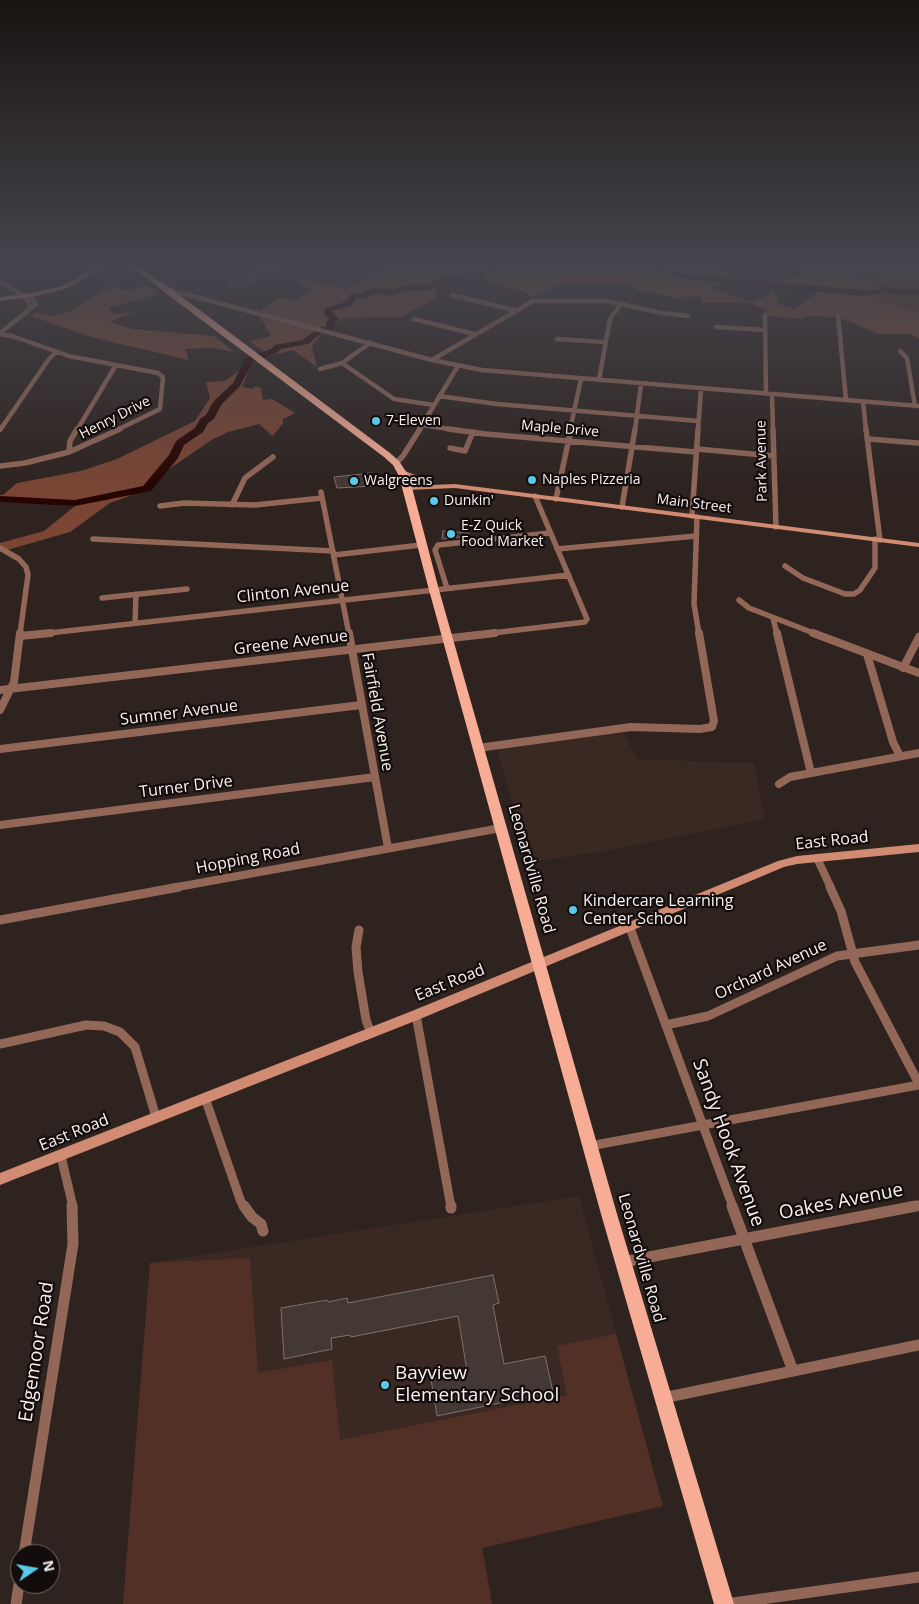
<!DOCTYPE html>
<html>
<head>
<meta charset="utf-8">
<style>
	body { margin:0 }
	#map { position:relative; width:919px; height:1604px; overflow:hidden; background:#2e231f; font-family:"Open Sans",sans-serif }
	canvas { display:block }
	.north { position:absolute; left:10px; top:1544px; width:50px; height:50px; box-sizing:border-box; background:#120d0c; border:1px solid #6e6866; border-radius:50%; rotate:78deg; font-size:14px; font-weight:700; line-height:20px; text-align:center; color:#f8f0ee }
	.north::after { content:''; display:block; margin:auto; width:18px; height:22px; background:#5ac8e6; clip-path:polygon(50% 0,100% 100%,50% 72%,0 100%) }
</style>
</head>
<body>
<div id="map">
<canvas width="919" height="1604"></canvas>
<div class="north">N</div>
</div>
<script>
const g = document.querySelector('canvas').getContext('2d');
g.lineJoin = 'round';
function paint(path, color) { g.fillStyle = color; g.fill(path, 'evenodd'); }
const poly = rows => new Path2D(rows.map(r => 'M' + r).join(''));
function trace(path, color, width, dash) { g.strokeStyle = color; g.lineWidth = width; g.lineCap = dash ? 'butt' : 'round'; g.setLineDash(dash || []); g.stroke(path); }
function label(font, color, halo, rows, align = 'center') {
  g.font = font + ' "Open Sans",sans-serif'; g.lineWidth = 4.5; g.setLineDash([]); g.textBaseline = 'middle'; g.strokeStyle = halo; g.fillStyle = color; for (const [text, x, y, turn = 0] of rows) {
    g.save(); g.translate(x, y); g.rotate((+turn || 0) * Math.PI / 180); g.textAlign = isNaN(turn) ? turn : align; if (halo) g.strokeText(text, 0, 0); g.fillText(text, 0, 0); g.restore();
  }
}
paint(poly([
	[622,731,638,759,754,763,765,819,594,853,530,862,496,747],
	[579,1196,663,1506,482,1548,492,1604,123,1604,150,1263]
]), '#3a2822');
paint(poly([
	[866,266,871,266,884,275,919,279,919,312,879,301,875,284,852,284,843,279,858,275],
	[250,1258,258,1373,332,1360,340,1440,567,1395,557,1346,616,1334,663,1506,482,1548,492,1604,123,1604,150,1263]
]), '#533025');
paint(poly([
	[388,266,712,266,737,275,711,287,753,303,774,291,778,304,795,309,818,292,772,278,806,277,801,266,866,266,858,275,844,279,852,284,875,283,879,301,919,312,919,338,909,334,879,334,839,317,807,316,802,319,766,316,766,310,750,303,702,303,701,296,676,298,636,290,635,285,563,283,533,297,517,289,491,284,482,274,435,285,436,298,401,317,344,318,323,332,312,346,317,367,293,350,270,356,249,341,271,336,258,313,279,297,296,301,310,291,298,282,305,279,344,289],
	[871,266,919,266,919,279,884,275],
	[112,286,124,291,149,286,159,294,108,308,114,314,134,312,110,322,132,329,214,336,234,352,214,348,185,349,189,360,95,338,31,316,35,312,53,316,71,311],
	[239,371,248,373,242,387,253,389,255,386,261,388,263,400,272,399,295,413,283,419,283,423,273,436,259,424,228,432,213,439,147,484,151,488,110,503,70,532,0,552,0,543,44,531,75,506,0,500,0,495,3,495,17,483,81,471,117,459,195,421,210,398,206,382,225,381]
]), '#7a4534');
paint(poly([
	[498,266,515,266,439,284,429,290,409,291,395,295,374,294,366,298,356,299,351,306,332,311,339,319,335,323,334,330,323,332,308,344,281,349,277,353,253,362,240,386,221,405,214,419,208,423,203,432,184,445,178,458,151,491,75,506,0,502,0,496,75,500,143,486,169,455,176,441,195,428,200,419,206,415,213,402,233,383,246,358,271,349,275,345,302,340,321,327,326,326,326,322,329,319,324,313,325,308,345,302,351,294,361,293,373,288,395,289,408,285,427,285,433,280,498,266],
	[520,266,540,266,536,268,524,268,520,266],
	[643,266,657,266,684,274,737,279,866,290,877,290,884,286,899,289,919,289,919,295,899,295,885,292,866,296,737,285,683,279,643,266]
]), '#260400');
const building = poly([
	[279,266,272,270,283,273,275,278,261,275,239,288,227,285,260,267,279,266],
	[371,473,374,486,337,488,334,477,371,473],
	[443,531,469,533,469,536,442,539,443,531],
	[493,1275,499,1303,493,1305,504,1364,545,1356,553,1392,437,1416,431,1379,467,1371,458,1316,351,1337,350,1335,331,1338,332,1349,284,1359,281,1308,327,1300,328,1302,347,1298,348,1303,493,1275]
]);
paint(building, '#443834');
trace(building, '#7e716c', 1);
trace(poly([
	[0,282,24,296,29,302,30,309,36,305,31,295],
	[166,289,432,360,482,370,919,406],
	[452,295,514,310],
	[765,315,766,394],
	[838,315,846,400],
	[414,319,474,334],
	[716,327,765,330],
	[0,333,30,309],
	[0,334,12,336,69,356,158,373,163,377,160,409,117,430],
	[557,339,605,342],
	[900,351,907,358,915,406],
	[432,360,533,301,606,301,662,313,688,316],
	[342,363,394,399,434,405],
	[320,369,342,363,370,343],
	[599,380,610,319,621,304],
	[772,394,773,430],
	[439,396,497,404,698,421],
	[863,402,866,430],
	[421,425,457,430],
	[0,430,49,359,56,352],
	[77,430,116,365],
	[419,430,458,366],
	[570,430,581,379],
	[635,430,641,384],
	[698,430,701,389]
]), '#936758', 4.5);
trace(poly([
	[448,429,486,434,696,452],
	[773,429,776,527],
	[866,429,880,540],
	[868,439,919,443],
	[450,448,465,451,473,432],
	[697,449,774,456],
	[69,452,70,441,77,429],
	[396,463,403,456,420,429],
	[0,466,25,463,69,452,120,429],
	[321,492,349,634],
	[556,499,571,429],
	[232,505,245,478,273,457],
	[160,506,184,503,255,505,322,498],
	[622,507,635,429],
	[692,516,698,429],
	[697,517,694,604,699,634],
	[93,539,333,551],
	[0,548,19,559,26,567,28,575,20,634],
	[557,549,696,536],
	[334,555,421,545],
	[785,566,803,578,845,594,854,594,860,590,875,568,875,539],
	[447,588,435,550,438,545,550,533],
	[102,598,187,589],
	[739,600,749,608,816,634],
	[773,618,777,634],
	[135,623,136,594],
	[40,634,569,575],
	[484,634,585,622,587,619,535,496]
]), '#936758', 5.5);
trace(poly([
	[349,633,388,848],
	[777,633,811,773],
	[813,633,919,673],
	[20,636,51,633],
	[867,654,893,742,900,756],
	[903,668,919,637],
	[0,690,495,633],
	[0,710,14,682,20,633],
	[478,748,631,727,700,729,712,727,714,721,699,633],
	[0,749,361,705],
	[779,784,790,777,919,753],
	[0,825,375,777],
	[817,858,831,888],
	[172,888,501,828]
]), '#936758', 8);
trace(poly([
	[830,887,841,911,855,962,919,1084],
	[0,920,179,887],
	[630,928,733,1207],
	[359,930,356,947,358,972,366,1020,371,1033],
	[416,1015,451,1207],
	[666,1025,708,1016,837,956,919,945],
	[0,1044,86,1025,104,1026,120,1032,135,1047,156,1117],
	[205,1098,241,1202,245,1207],
	[590,1146,919,1085],
	[61,1156,73,1207],
	[910,1207,919,1205]
]), '#936758', 9);
trace(poly([
	[244,1206,252,1217,261,1224,263,1231],
	[451,1206,451,1208],
	[732,1206,793,1371],
	[623,1262,916,1206],
	[663,1398,919,1345],
	[24,1554,73,1244,72,1206],
	[16,1604,20,1578],
	[726,1604,919,1577]
]), '#936758', 11);
paint(poly([
	[98,266,106,266,67,288,37,296,0,301,0,297,37,292,63,286,98,266],
	[399,471,405,471,433,482,429,484,414,482,399,475,399,471],
	[455,484,919,543,919,547,455,488,407,490,403,488,407,486,455,484],
	[919,844,919,852,797,864,784,867,420,1019,0,1185,0,1173,412,1011,778,861,797,856,919,844]
]), '#d28b73');
paint(poly([
	[125,266,134,266,147,273,173,290,390,453,399,461,409,476,439,590,617,1214,734,1604,714,1604,601,1214,429,590,399,476,393,465,384,457,167,294,143,275,125,266]
]), '#f7ad95');
const sky = g.createLinearGradient(0, 0, 0, 491);
sky.addColorStop(0, '#191311');
sky.addColorStop(0.54, '#46454d');
sky.addColorStop(1, '#46454d00');
g.fillStyle = sky;
g.fillRect(0, 0, 919, 491);
for (const [x, y, r, color] of [
	[376,421,5,"#5ac8e6"],
	[532,480,5,"#5ac8e6"],
	[354,481,5,"#5ac8e6"],
	[434,501,5,"#5ac8e6"],
	[451,534,5,"#5ac8e6"],
	[573,910,5,"#5ac8e6"],
	[385,1385,5,"#5ac8e6"]
]) { const dot = new Path2D(); dot.arc(x, y, r, 0, 2 * Math.PI); g.fillStyle = color; g.fill(dot); trace(dot, '#120d0c', 2); }
label('14px', '#f8f0ee', '#120d0c', [
	["Henry Drive",115,418,-27],
	["Maple Drive",560,429,5],
	["Park Avenue",762,461,-91],
	["Main Street",694,504,7]
]);
label('14px', '#f8f0ee', '#120d0c', [
	["7-Eleven",386,421],
	["Naples Pizzeria",542,480],
	["Walgreens",364,481],
	["Dunkin'",444,501],
	["E-Z Quick",461,526],
	["Food Market",461,542]
], 'left');
label('16px', '#f8f0ee', '#120d0c', [
	["Clinton Avenue",293,592,-6],
	["Greene Avenue",291,643,-7],
	["Fairfield Avenue",377,712,80],
	["Sumner Avenue",179,713,-7],
	["Turner Drive",186,787,-7],
	["East Road",832,841,-6],
	["Hopping Road",248,859,-11],
	["Leonardville Road",531,869,74],
	["Orchard Avenue",771,970,-25],
	["East Road",450,983,-22],
	["East Road",74,1133,-22],
	["Leonardville Road",641,1258,74]
]);
label('16px', '#f8f0ee', '#120d0c', [
	["Kindercare Learning",583,901],
	["Center School",583,919]
], 'left');
label('19px', '#f8f0ee', '#120d0c', [
	["Sandy Hook Avenue",728,1143,70],
	["Oakes Avenue",841,1202,-11],
	["Edgemoor Road",37,1352,-81]
]);
label('19px', '#f8f0ee', '#120d0c', [
	["Bayview",395,1374],
	["Elementary School",395,1396]
], 'left');
</script>
</body>
</html>
